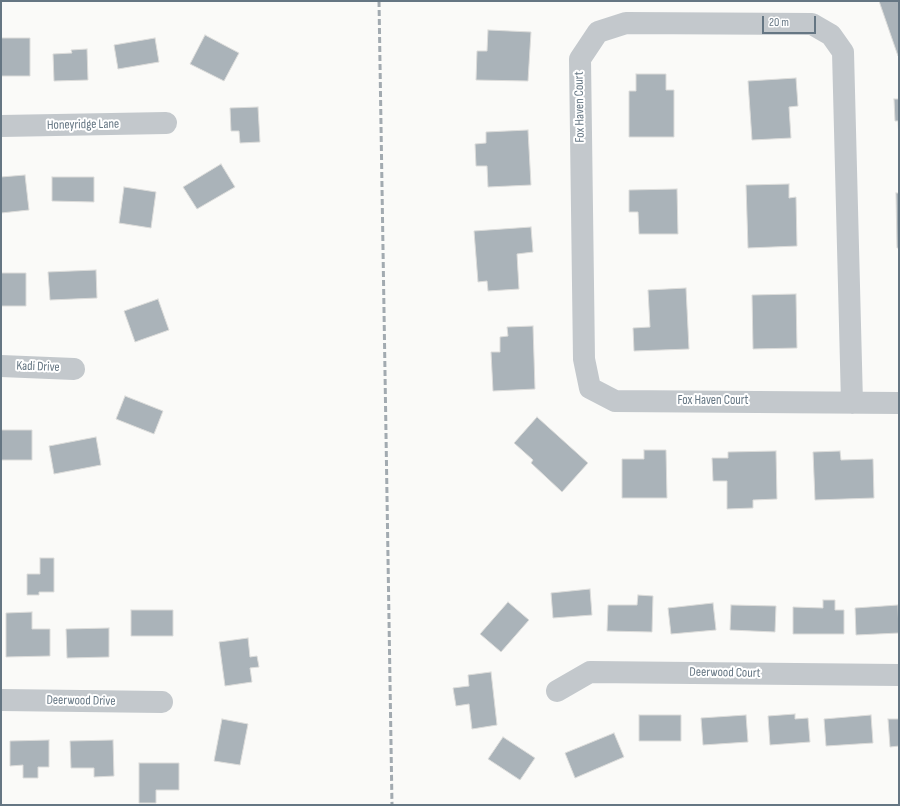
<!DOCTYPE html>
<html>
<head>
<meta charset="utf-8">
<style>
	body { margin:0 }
	#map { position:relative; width:900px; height:806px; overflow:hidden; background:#fafaf8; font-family:"Sofia Sans Condensed",sans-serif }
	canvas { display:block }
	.frame { position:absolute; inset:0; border:2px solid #657683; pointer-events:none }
	.scale { position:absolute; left:762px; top:16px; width:54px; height:18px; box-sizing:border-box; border:2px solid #657683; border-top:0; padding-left:5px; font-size:12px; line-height:14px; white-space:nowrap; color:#657683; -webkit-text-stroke:3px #fff; paint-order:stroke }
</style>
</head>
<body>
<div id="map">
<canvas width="900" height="806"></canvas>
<div class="frame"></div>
<div class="scale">20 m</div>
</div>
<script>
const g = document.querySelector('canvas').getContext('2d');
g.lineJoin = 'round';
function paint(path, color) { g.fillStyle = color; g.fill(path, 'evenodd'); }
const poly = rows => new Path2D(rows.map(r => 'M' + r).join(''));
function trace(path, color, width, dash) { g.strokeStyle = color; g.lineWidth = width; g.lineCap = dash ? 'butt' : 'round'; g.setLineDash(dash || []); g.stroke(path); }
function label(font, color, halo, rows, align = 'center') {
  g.font = font + ' "Sofia Sans Condensed",sans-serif'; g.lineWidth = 4; g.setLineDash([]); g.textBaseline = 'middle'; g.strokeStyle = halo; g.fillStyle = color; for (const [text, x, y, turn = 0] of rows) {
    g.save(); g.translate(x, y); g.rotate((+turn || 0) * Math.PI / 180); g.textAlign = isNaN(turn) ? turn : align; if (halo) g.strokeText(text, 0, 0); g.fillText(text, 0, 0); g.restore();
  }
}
const building = poly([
	[879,1,899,1,899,55,898,56,879,1],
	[488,30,531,32,528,81,476,80,477,51,487,51,488,30],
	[205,35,239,53,224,81,190,64,205,35],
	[1,38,30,38,30,76,1,76,1,38],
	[155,38,159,62,118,69,114,45,155,38],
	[87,49,88,80,54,81,53,54,72,53,71,50,87,49],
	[636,74,666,74,666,90,674,90,674,137,629,137,629,91,636,91,636,74],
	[796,78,798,106,789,107,791,138,752,140,748,81,796,78],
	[894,99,899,99,899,138,898,121,895,121,894,99],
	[258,107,260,142,240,143,239,131,231,131,230,108,258,107],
	[528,130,531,185,488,187,487,166,476,166,475,144,486,143,486,132,528,130],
	[221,164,235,187,197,209,183,187,221,164],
	[25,175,29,210,1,213,1,177,25,175],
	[52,177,94,177,94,202,52,201,52,177],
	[789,184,789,198,796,197,797,246,748,248,746,185,789,184],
	[124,187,156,192,151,228,119,223,124,187],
	[677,189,678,234,639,234,638,212,629,212,629,190,677,189],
	[896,193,899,193,899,248,897,248,896,193],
	[531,227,533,252,517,254,519,289,488,291,487,281,478,282,474,231,531,227],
	[96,270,97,298,50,300,48,272,96,270],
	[1,273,26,273,26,306,1,306,1,273],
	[686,288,689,349,634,351,633,328,650,327,648,290,686,288],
	[796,294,797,348,753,349,752,295,796,294],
	[158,299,169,330,135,342,124,311,158,299],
	[533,326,535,389,493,391,491,352,500,352,500,337,508,336,507,327,533,326],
	[125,396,163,411,154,434,116,419,125,396],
	[537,417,588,463,562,492,531,463,533,460,514,443,537,417],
	[1,430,32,430,32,460,1,460,1,430],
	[96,437,101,465,54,474,49,446,96,437],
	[644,450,666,450,667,498,622,498,622,459,644,459,644,450],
	[776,451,777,499,753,500,753,508,727,509,727,481,713,481,712,458,728,458,728,452,776,451],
	[840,451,841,460,873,459,874,498,815,500,813,452,840,451],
	[40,558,54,558,54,592,39,592,39,595,27,595,27,574,40,574,40,558],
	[590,589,592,615,553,618,551,593,590,589],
	[638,595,653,596,652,632,607,631,608,605,637,605,638,595],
	[823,600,835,600,835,610,844,610,844,634,793,634,793,607,823,608,823,600],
	[508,602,529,620,501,652,480,634,508,602],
	[713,603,716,630,671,634,668,608,713,603],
	[731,605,776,606,775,632,730,630,731,605],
	[898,605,899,633,856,635,855,608,898,605],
	[131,610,173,610,173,636,131,636,131,610],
	[32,612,32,629,50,629,50,656,6,657,6,613,32,612],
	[109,628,109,657,67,658,66,629,109,628],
	[248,638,250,657,257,656,259,667,250,668,252,682,225,686,219,642,248,638],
	[491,672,497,725,472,729,469,704,456,706,453,688,469,686,468,675,491,672],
	[795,714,795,719,808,718,810,742,770,745,768,716,795,714],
	[639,715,681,715,681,741,639,741,639,715],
	[746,715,748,742,703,745,701,718,746,715],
	[871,715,873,743,826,746,824,719,871,715],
	[222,719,248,724,240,765,214,761,222,719],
	[888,719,899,719,899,746,890,747,888,719],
	[614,733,624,757,575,778,565,753,614,733],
	[503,737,535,758,520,780,488,759,503,737],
	[49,740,49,767,38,767,38,778,23,778,23,765,10,766,10,741,49,740],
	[113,740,114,776,94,777,94,768,71,768,70,741,113,740],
	[139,763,179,763,179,790,156,790,156,803,139,803,139,763]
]);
paint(building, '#aab3b9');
trace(building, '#dcdcda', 1);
trace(poly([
	[1,126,166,123],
	[1,366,74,369],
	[852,403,843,52,831,35,812,24,626,23,598,32,580,59,584,359,590,388,615,401,899,403],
	[557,691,590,672,899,675],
	[1,700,162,702]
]), '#c3c8cc', 22);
trace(poly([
	[379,1,392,805]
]), '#a2aab0', 3, [6, 3]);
label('13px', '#657683', '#fff', [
	["Fox Haven Court",580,107,-91],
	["Honeyridge Lane",83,125,-1],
	["Kadi Drive",38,367,2],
	["Fox Haven Court",713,401],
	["Deerwood Court",725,673,1],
	["Deerwood Drive",81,701,1]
]);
</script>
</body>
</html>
